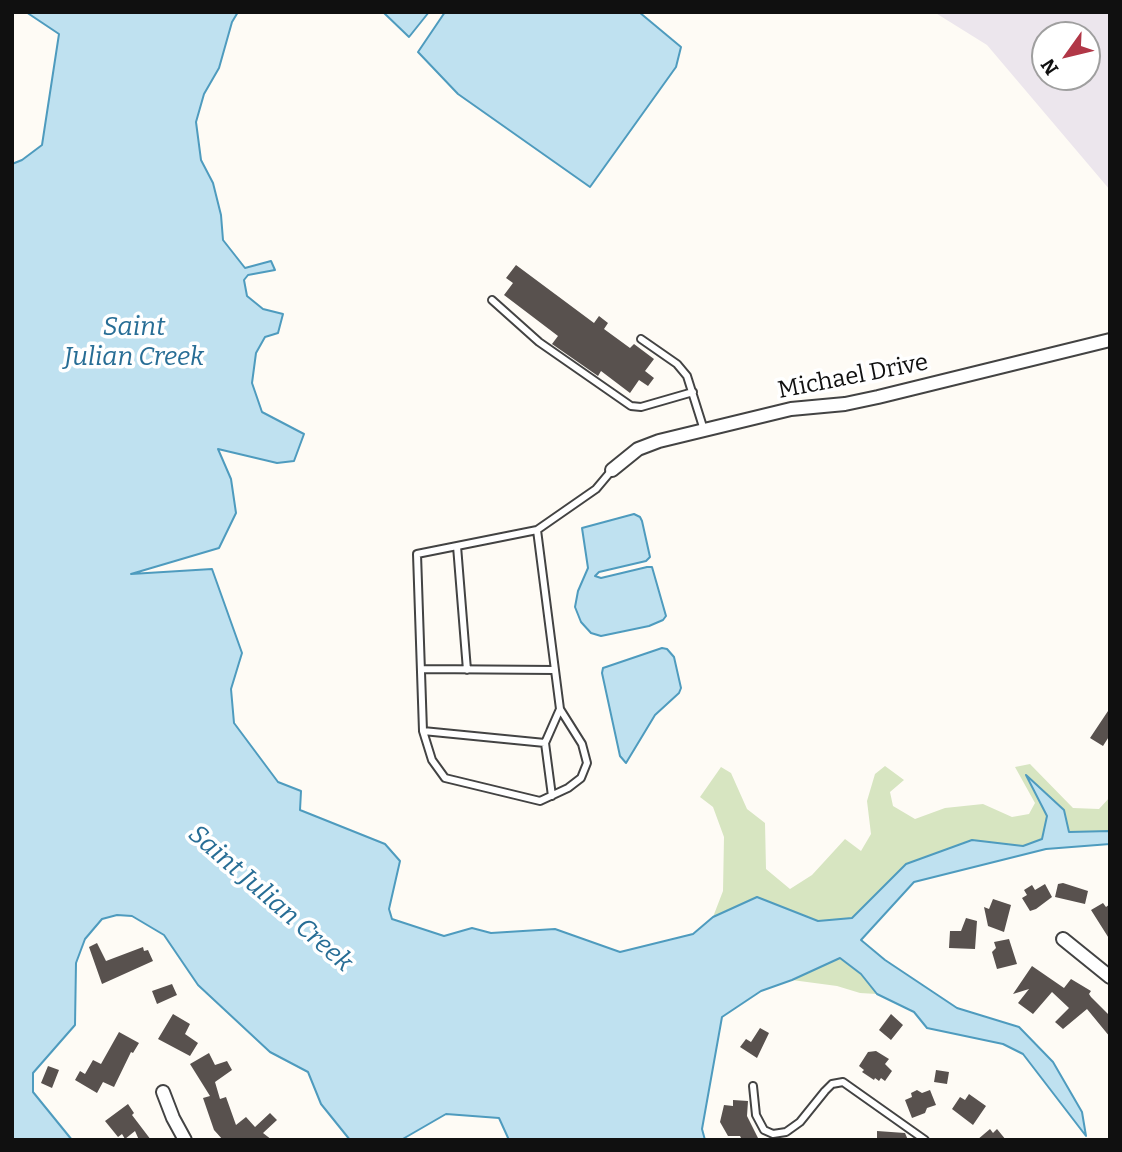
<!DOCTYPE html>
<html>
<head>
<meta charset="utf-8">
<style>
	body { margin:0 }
	#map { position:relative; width:1122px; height:1152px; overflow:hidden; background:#fefbf5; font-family:Bitter,serif }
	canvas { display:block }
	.frame { position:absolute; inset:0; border:14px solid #101010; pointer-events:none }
	.north { position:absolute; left:1031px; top:21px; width:70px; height:70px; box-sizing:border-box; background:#fff; border:2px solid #9f9f9f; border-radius:50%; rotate:236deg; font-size:19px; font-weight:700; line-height:28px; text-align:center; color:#101010 }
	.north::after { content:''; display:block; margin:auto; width:24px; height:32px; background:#b13747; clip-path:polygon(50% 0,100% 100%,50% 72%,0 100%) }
</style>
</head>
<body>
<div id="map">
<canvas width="1122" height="1152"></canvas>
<div class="frame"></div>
<div class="north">N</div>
</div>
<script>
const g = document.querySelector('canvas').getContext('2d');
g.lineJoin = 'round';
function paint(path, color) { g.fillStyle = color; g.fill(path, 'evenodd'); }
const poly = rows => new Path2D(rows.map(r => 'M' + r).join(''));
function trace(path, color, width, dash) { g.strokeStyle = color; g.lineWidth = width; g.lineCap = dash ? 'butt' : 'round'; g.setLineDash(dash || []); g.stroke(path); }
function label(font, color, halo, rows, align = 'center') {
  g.font = font + ' Bitter,serif'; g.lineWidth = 7; g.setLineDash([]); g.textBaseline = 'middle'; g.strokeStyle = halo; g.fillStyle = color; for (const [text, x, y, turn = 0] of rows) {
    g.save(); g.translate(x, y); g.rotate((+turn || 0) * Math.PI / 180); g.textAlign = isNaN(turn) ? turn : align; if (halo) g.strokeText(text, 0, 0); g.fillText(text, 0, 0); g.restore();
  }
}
paint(poly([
	[934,12,1110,12,1110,190,987,45],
	[1045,35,1087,35,1087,77,1045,77]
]), '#ece6ed');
paint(poly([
	[1030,764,1073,808,1099,809,1110,797,1110,831,1069,832,1027,777,1047,816,1042,839,1023,846,972,840,906,864,852,918,818,921,757,897,713,917,723,891,724,837,713,807,700,797,721,767,731,773,747,809,765,823,766,869,790,889,812,875,845,839,861,851,871,834,867,801,875,774,885,766,904,780,890,792,893,806,915,819,945,808,983,804,1012,817,1029,814,1035,803,1015,767],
	[840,958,861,974,877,994,860,993,837,986,792,980]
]), '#d7e5c1');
const water = poly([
	[26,12,238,12,232,22,219,68,204,94,196,122,201,160,213,183,221,215,223,240,245,268,271,261,275,270,248,275,244,280,247,296,263,309,283,314,278,333,265,337,256,353,252,383,262,412,304,434,294,461,277,463,218,449,231,479,236,513,219,548,131,574,212,569,242,653,231,689,234,723,278,782,301,791,300,810,385,844,400,861,389,909,392,919,444,936,472,928,491,933,555,929,620,952,693,934,713,917,757,897,818,921,852,918,906,864,972,840,1023,846,1042,839,1047,816,1026,775,1064,810,1069,832,1110,831,1110,844,1046,849,914,882,861,940,885,960,957,1008,1019,1027,1053,1062,1082,1112,1086,1136,1023,1054,1003,1044,927,1028,914,1012,877,994,861,974,840,958,792,980,761,991,722,1017,702,1129,705,1140,509,1140,499,1118,446,1114,401,1140,350,1140,321,1104,308,1072,270,1052,198,985,164,935,132,916,117,915,102,919,85,939,76,963,75,1025,33,1073,33,1092,72,1140,12,1140,12,164,22,160,42,145,59,34,26,12],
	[383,12,429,12,409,37,383,12],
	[445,12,639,12,681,47,676,67,590,187,458,94,418,52,445,12],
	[634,514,640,517,642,521,650,557,646,561,599,572,595,576,601,578,647,567,652,567,666,616,663,620,649,626,601,636,591,633,581,622,575,607,578,591,588,568,582,528,634,514],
	[662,648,667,649,674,657,681,688,679,693,655,715,626,763,620,756,602,673,603,668,662,648]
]);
paint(water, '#bfe1f0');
trace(water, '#4e9bbe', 2);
paint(poly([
	[516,265,594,323,599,316,608,323,604,329,630,348,634,344,654,359,645,371,654,378,648,386,639,380,630,393,601,371,598,376,552,344,558,336,504,295,513,283,506,278],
	[1110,708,1110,735,1103,746,1090,738],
	[1063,883,1088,891,1085,904,1055,897,1058,884],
	[1045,884,1052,897,1036,909,1030,911,1022,898,1027,895,1024,890,1032,885,1035,890],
	[993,899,1011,905,1004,932,988,926,984,907,989,909],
	[1103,903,1106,907,1110,904,1110,940,1091,910],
	[966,918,977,921,975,949,949,948,950,931,961,931],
	[1009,939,1017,964,997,969,992,952,996,948,994,942],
	[97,943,106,961,143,947,144,951,148,950,153,961,102,984,89,947],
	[1032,966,1064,988,1071,979,1091,991,1089,994,1091,997,1110,1016,1110,1037,1087,1009,1063,1029,1055,1022,1069,1008,1052,992,1033,1014,1018,1003,1029,989,1013,994],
	[172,984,177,995,157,1004,152,991],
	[173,1014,190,1024,185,1034,198,1043,190,1056,158,1039],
	[891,1014,903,1025,891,1040,879,1030],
	[760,1028,769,1033,757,1058,740,1047,746,1039,751,1042],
	[119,1032,139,1043,133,1053,131,1052,114,1087,103,1082,97,1093,75,1080,80,1071,85,1074,93,1060,101,1064],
	[876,1051,889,1059,885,1064,892,1071,885,1081,881,1078,879,1081,875,1078,874,1080,862,1072,864,1070,859,1066,868,1052],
	[209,1053,215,1065,227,1061,232,1070,215,1082,220,1099,226,1097,236,1125,246,1117,255,1127,270,1113,277,1120,263,1133,272,1140,223,1140,214,1130,203,1098,210,1096,190,1064],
	[48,1066,59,1070,52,1088,41,1083],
	[936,1070,949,1072,947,1084,934,1082],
	[917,1090,922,1093,930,1090,936,1105,927,1108,925,1113,912,1118,905,1100,912,1097,911,1093],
	[969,1094,986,1106,973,1125,952,1109,960,1097,965,1100],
	[733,1100,748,1101,747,1116,759,1140,742,1140,740,1136,728,1136,720,1122,724,1105,733,1106],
	[128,1104,134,1113,132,1115,151,1140,139,1140,135,1131,125,1139,122,1134,118,1137,105,1121],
	[990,1129,993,1133,997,1129,1006,1140,977,1140],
	[877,1131,905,1133,908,1140,877,1140]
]), '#58514e');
const lane = poly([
	[492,300,539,342,631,406,641,407,693,392],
	[641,339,677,364,687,376,704,430],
	[537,530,417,554,423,731,432,760,445,778,540,801,568,788,581,778,587,763,582,744,560,709,537,530,596,489,612,470],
	[457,546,467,670],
	[421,669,555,670],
	[423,731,545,743],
	[552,796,545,743,560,709],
	[753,1086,756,1115,764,1130,773,1134,786,1132,800,1122,825,1091,832,1084,843,1082,925,1140]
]);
const street = poly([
	[612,470,638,449,659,441,791,409,845,404,878,397,1110,340],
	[1063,939,1110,977],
	[163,1092,173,1118,185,1140]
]);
trace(lane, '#434343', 10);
trace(street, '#434343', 16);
trace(lane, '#fff', 6);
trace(street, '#fff', 12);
label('24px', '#101010', '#fff', [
	["Michael Drive",853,377,-11]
]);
label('italic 26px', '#276d95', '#fff', [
	["Saint",134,328],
	["Julian Creek",134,358],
	["Saint Julian Creek",270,899,41]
]);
</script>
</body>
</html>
